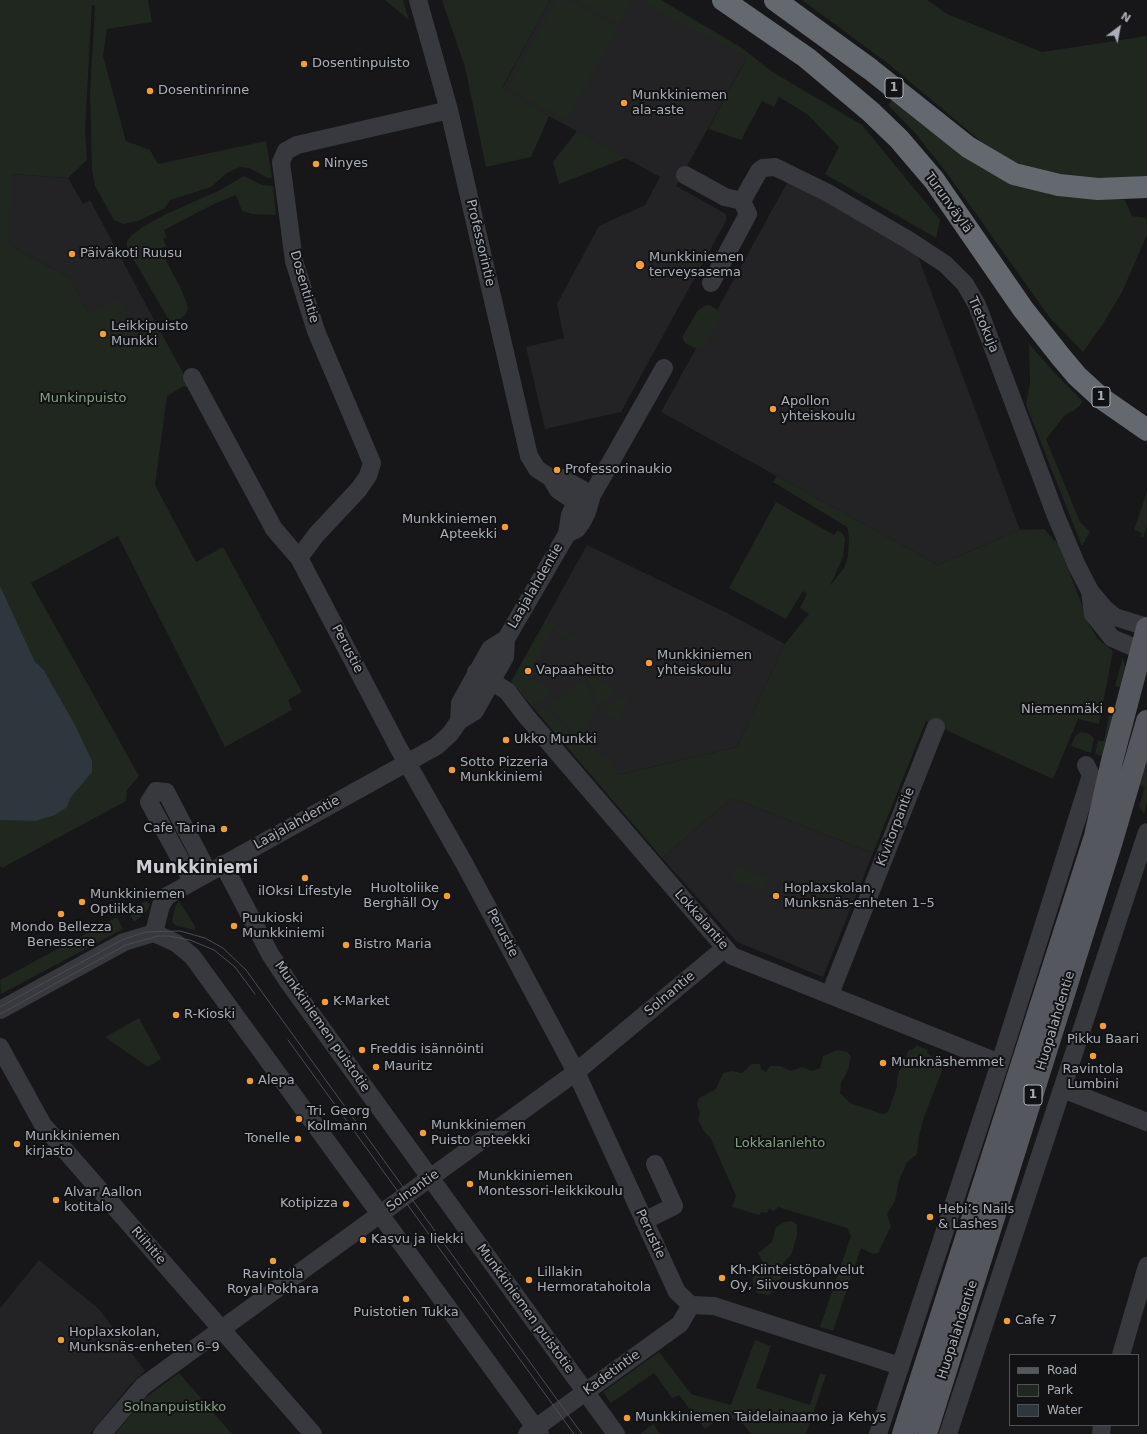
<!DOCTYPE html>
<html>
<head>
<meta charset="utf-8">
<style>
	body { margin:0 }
	#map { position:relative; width:1147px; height:1434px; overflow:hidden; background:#171719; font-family:"DejaVu Sans",sans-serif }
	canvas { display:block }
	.legend { position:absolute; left:1009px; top:1354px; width:130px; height:72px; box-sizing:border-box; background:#121214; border:1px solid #4e5156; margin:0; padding:5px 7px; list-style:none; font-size:12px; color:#a9afb8 }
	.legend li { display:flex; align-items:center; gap:8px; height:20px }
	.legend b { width:20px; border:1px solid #4e5156 }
	.north { position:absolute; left:1099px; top:8px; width:40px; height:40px; -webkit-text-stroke:3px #121214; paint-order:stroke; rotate:32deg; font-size:11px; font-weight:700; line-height:16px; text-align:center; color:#a9afb8 }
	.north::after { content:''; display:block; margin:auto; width:14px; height:18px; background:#a9afb8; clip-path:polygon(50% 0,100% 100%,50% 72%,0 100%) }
</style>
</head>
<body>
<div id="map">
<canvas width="1147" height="1434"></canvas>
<ul class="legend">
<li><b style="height:5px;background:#54575d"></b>Road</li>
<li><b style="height:11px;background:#1f271f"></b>Park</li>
<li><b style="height:11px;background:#2d373d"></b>Water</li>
</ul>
<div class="north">N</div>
</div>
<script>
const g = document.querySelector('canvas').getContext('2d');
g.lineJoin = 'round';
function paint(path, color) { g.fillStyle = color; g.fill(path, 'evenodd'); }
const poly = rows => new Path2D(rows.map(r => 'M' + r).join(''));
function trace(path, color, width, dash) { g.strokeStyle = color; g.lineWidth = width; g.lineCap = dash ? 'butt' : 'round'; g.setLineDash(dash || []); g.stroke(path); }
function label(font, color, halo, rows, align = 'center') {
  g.font = font + ' "DejaVu Sans",sans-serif'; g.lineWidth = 4; g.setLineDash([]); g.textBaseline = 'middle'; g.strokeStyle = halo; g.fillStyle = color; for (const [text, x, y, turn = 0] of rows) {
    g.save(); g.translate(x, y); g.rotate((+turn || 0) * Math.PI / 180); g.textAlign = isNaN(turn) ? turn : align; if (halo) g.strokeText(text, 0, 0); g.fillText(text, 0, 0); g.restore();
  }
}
paint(poly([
	[550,0,650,0,749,54,676,186,726,214,726,221,621,412,545,429,526,347,564,338,557,304,599,226,645,205,660,177,549,116,502,89],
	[10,174,68,178,83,204,90,200,159,329,140,338,91,313,83,304,70,278,9,245],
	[788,181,916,251,1020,530,938,565,661,412],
	[587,545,725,612,785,644,737,747,596,780,511,682],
	[732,798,873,853,823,977,737,942,662,858],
	[39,1260,99,1309,145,1371,131,1384,90,1434,0,1434,0,1308]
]), '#232326');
paint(poly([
	[0,0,148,0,152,22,107,29,103,56,126,141,150,150,158,164,266,141,272,178,268,178,249,168,240,167,227,173,211,187,170,200,165,208,138,221,123,224,114,220,95,186,92,170,90,92,95,6,92,5,85,129,87,160,68,178,11,174,9,245,70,278,83,304,91,313,119,299,140,338,159,329,192,389,184,386,167,396,155,485,196,562,223,547,302,692,288,700,292,710,225,747,118,536,31,583,139,776,127,790,126,801,2,868,0,866],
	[385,0,403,0,409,20],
	[442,0,550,0,502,88,549,116,531,157,486,167,465,67],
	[557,0,567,0,618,28,566,121,508,88],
	[576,0,632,0,619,24],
	[648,0,661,0,742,48,771,71,862,125,940,220,936,238,825,174,839,147,807,114,779,97,774,107,762,101,741,140,708,129,747,58,712,37,695,31,648,5],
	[802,0,927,0,947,14,1042,52,1147,36,1147,176,1098,180,1036,170,1013,161,984,144,890,65],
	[893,99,944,140,1109,198,1125,200,1132,216,1147,218,1147,235,1122,292,1103,324,1083,352,1050,318,949,176,916,134,888,105],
	[577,131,626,158,559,184,553,162],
	[244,176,262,185,273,186,276,215,252,214,242,211,236,195,214,204,164,230,167,237,163,239,166,246,160,249,182,291,187,304,188,310,185,315,178,320,169,320,131,255,127,246,127,241,131,236,143,227,164,215,218,191],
	[710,305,719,311,719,320,702,347,694,348,685,343,682,337,698,310,704,306],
	[1029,344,1054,372,1083,402,1075,410,1065,415,1046,439,1080,522,1090,532,1082,546,1026,405,1030,383],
	[777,476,938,565,1020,530,1044,529,1059,545,1090,626,1098,639,1113,651,1099,724,1078,719,1053,779,926,721,873,853,732,798,662,858,537,712,544,707,572,736,610,761,618,775,737,747,785,644,809,614,800,608,807,594,803,591,786,619,729,588,776,502,834,535,838,530,843,534,845,539,843,557,830,586,844,568,848,556,849,536,847,527,773,482],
	[1147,492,1147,526,1143,537,1141,537,1142,533,1134,530],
	[546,620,576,639,576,642,575,644,552,629,531,671,535,679,553,692,533,707,511,682],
	[1123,657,1125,667,1120,687,1115,686],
	[586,677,596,678,615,688,609,700,599,706],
	[584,679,596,708,581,737,574,733,549,707,571,687],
	[621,696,629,699,619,721,601,712],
	[1109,715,1112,716,1112,724,1105,755,1102,756,1095,754,1098,741,1104,741],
	[1081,732,1088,733,1094,738,1091,753,1071,746,1075,736],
	[1147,746,1147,803,1144,814,1139,806,1145,787,1136,784],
	[737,866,767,877,761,892,731,881],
	[146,901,150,904,147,911,134,922,128,911],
	[179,901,195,926,195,930,177,926,172,922,175,907],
	[117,917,123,929,1,994,0,980],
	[139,1018,161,1059,148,1067,105,1037],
	[916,1045,928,1050,927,1053,940,1062,942,1071,924,1117,919,1136,917,1154,907,1162,899,1181,895,1201,887,1214,891,1226,878,1253,873,1254,861,1248,833,1331,820,1327,851,1236,847,1228,778,1207,774,1211,769,1209,767,1213,761,1212,759,1215,732,1207,736,1196,710,1137,705,1133,698,1120,700,1113,697,1105,699,1098,716,1089,723,1073,732,1071,742,1073,752,1064,760,1064,761,1069,766,1072,770,1066,780,1066,791,1071,802,1067,812,1071,820,1068,823,1056,837,1050,847,1052,851,1056,848,1070,841,1083,840,1093,850,1103,883,1114,888,1112,897,1086,897,1078,899,1071,903,1067,908,1051,915,1048],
	[792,1221,797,1225,797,1236,791,1255,783,1263,782,1276,770,1295,757,1293,752,1279,764,1264,758,1253,772,1242,776,1227,784,1222],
	[755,1340,771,1346,756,1388,810,1405,820,1373,826,1375,806,1434,751,1434,743,1424,725,1415,705,1429,679,1395,672,1398,654,1373,611,1403,603,1392,659,1352,691,1394,731,1405],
	[179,1373,232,1434,115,1434,145,1398],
	[653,1424,660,1434,640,1434]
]), '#1f271f');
paint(poly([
	[0,586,35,662,43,669,75,725,92,761,92,772,70,798,67,807,55,815,35,821,0,820]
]), '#2d373d');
trace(poly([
	[418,0,449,110,529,456,537,469,551,478,558,490,576,502],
	[685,175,725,197,742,201],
	[742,201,759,171,763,168,775,167,828,193,910,241,945,264,965,284,977,305,1056,516,1077,566,1090,591,1105,609,1115,617,1147,627],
	[711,283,748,214,742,201],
	[192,377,274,529,299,558,398,747,464,863,576,1072,677,1292,691,1305,714,1306,900,1366],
	[551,478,562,478,592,495,587,512,582,522,577,529,567,534],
	[299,558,316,535,359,489,368,476,372,463,316,331,294,261,281,162,286,151,297,145,449,110],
	[1090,591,1093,614,1112,638,1147,653],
	[476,672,507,691,526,716,732,956,1000,1063],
	[459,721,460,703,490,649,506,639],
	[223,864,270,954,289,983,616,1434],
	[192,881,149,802,156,791,166,792,208,872],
	[154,933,161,905,167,896,437,746,450,734,459,721,475,711,505,657,506,639,567,534,570,515,576,502,592,495,664,368],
	[154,933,176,943,192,956,540,1434],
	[830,994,936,727],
	[0,1010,124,942,154,933],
	[0,1047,43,1125,313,1434],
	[1063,1089,1147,1122],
	[644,1221,674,1206,655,1164],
	[1121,1355,1147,1266],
	[102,1434,143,1386,576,1072,725,948],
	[527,1434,680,1324,691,1305],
	[878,1434,1000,1063,1091,775,1086,765],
	[948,1434,1147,832],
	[1101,1434,1102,1425]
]), '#38393e', 18);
trace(poly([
	[903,1434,1095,836,1112,761,1147,628],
	[926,1434,1112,841,1147,721]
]), '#54575d', 22);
trace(poly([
	[723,0,807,58,871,112,899,139,934,180,1023,309,1061,357,1077,376,1101,398,1147,430],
	[775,0,870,69,968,147,1014,174,1059,185,1098,189,1147,187]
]), '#64686f', 22);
trace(poly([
	[0,1007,122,940,145,932,180,931,205,938,223,948,246,970,582,1434],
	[0,1014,126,945,158,936,169,936,190,940,214,950,235,967,255,994],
	[288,1040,574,1434]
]), '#4b4d53', 1);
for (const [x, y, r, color] of [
	[304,64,4,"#f09e38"],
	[150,91,4,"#f09e38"],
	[624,103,4,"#f09e38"],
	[316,164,4,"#f09e38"],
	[72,254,4,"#f09e38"],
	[640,265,5,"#f09e38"],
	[103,334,4,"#f09e38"],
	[773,409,4,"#f09e38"],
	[557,470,4,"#f09e38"],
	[505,527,4,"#f09e38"],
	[649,663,4,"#f09e38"],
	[528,671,4,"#f09e38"],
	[1111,710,4,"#f09e38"],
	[506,740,4,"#f09e38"],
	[452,770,4,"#f09e38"],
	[224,829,4,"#f09e38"],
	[305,878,4,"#f09e38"],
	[447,896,4,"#f09e38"],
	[776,896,4,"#f09e38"],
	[82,902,4,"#f09e38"],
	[61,914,4,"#f09e38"],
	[234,926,4,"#f09e38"],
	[346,945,4,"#f09e38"],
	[325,1002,4,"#f09e38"],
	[176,1015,4,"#f09e38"],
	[1103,1026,4,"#f09e38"],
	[362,1050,4,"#f09e38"],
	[1093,1056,4,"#f09e38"],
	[883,1063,4,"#f09e38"],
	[376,1067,4,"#f09e38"],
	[250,1081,4,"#f09e38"],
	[299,1119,4,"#f09e38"],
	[423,1133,4,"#f09e38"],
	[298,1139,4,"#f09e38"],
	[17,1144,4,"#f09e38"],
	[470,1184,4,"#f09e38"],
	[56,1200,4,"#f09e38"],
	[346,1204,4,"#f09e38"],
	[930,1217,4,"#f09e38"],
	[363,1240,4,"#f09e38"],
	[273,1261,4,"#f09e38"],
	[722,1278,4,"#f09e38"],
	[529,1280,4,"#f09e38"],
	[406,1299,4,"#f09e38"],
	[1007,1321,4,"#f09e38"],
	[61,1340,4,"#f09e38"],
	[627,1418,4,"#f09e38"]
]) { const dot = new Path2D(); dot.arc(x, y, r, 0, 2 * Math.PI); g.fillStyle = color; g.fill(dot); trace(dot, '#121214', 1.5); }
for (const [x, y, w] of [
	[894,88,18],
	[1101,397,18],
	[1033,1095,18]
]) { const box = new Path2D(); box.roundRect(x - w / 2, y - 10, w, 20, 3); g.fillStyle = '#121214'; g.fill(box); trace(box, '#a9afb8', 1); }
label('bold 12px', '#a9afb8', null, [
	["1",894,88],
	["1",1101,397],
	["1",1033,1095]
]);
label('13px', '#a9afb8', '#121214', [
	["Dosentinpuisto",312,64],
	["Dosentinrinne",158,91],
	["Munkkiniemen",632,96],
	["ala-aste",632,111],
	["Ninyes",324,164],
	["Päiväkoti Ruusu",80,254],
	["Munkkiniemen",649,258],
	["terveysasema",649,273],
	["Leikkipuisto",111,327],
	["Munkki",111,342],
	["Apollon",781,402],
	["yhteiskoulu",781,417],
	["Professorinaukio",565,470],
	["Munkkiniemen",497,520,"right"],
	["Apteekki",497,535,"right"],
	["Munkkiniemen",657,656],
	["yhteiskoulu",657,671],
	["Vapaaheitto",536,671],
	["Niemenmäki",1103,710,"right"],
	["Ukko Munkki",514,740],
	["Sotto Pizzeria",460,763],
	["Munkkiniemi",460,778],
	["Cafe Tarina",216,829,"right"],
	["Huoltoliike",439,889,"right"],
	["Berghäll Oy",439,904,"right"],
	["Hoplaxskolan,",784,889],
	["Munksnäs-enheten 1–5",784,904],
	["ilOksi Lifestyle",305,892,"center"],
	["Munkkiniemen",90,895],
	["Optiikka",90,910],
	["Puukioski",242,919],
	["Munkkiniemi",242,934],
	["Mondo Bellezza",61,928,"center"],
	["Benessere",61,943,"center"],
	["Bistro Maria",354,945],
	["K-Market",333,1002],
	["R-Kioski",184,1015],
	["Pikku Baari",1103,1040,"center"],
	["Freddis isännöinti",370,1050],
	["Munknäshemmet",891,1063],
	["Mauritz",384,1067],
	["Ravintola",1093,1070,"center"],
	["Lumbini",1093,1085,"center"],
	["Alepa",258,1081],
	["Tri. Georg",307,1112],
	["Kollmann",307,1127],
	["Munkkiniemen",431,1126],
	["Puisto apteekki",431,1141],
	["Munkkiniemen",25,1137],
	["kirjasto",25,1152],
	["Tonelle",290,1139,"right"],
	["Munkkiniemen",478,1177],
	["Montessori-leikkikoulu",478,1192],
	["Alvar Aallon",64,1193],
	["kotitalo",64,1208],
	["Kotipizza",338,1204,"right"],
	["Hebi’s Nails",938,1210],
	["& Lashes",938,1225],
	["Kasvu ja liekki",371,1240],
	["Kh-Kiinteistöpalvelut",730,1271],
	["Oy, Siivouskunnos",730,1286],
	["Lillakin",537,1273],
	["Hermoratahoitola",537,1288],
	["Ravintola",273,1275,"center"],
	["Royal Pokhara",273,1290,"center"],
	["Puistotien Tukka",406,1313,"center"],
	["Cafe 7",1015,1321],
	["Hoplaxskolan,",69,1333],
	["Munksnäs-enheten 6–9",69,1348],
	["Munkkiniemen Taidelainaamo ja Kehys",635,1418]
], 'left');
label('13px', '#a9afb8', '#121214', [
	["Turunväylä",948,203,54],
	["Professorintie",480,243,77],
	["Dosentintie",304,287,74],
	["Tietokuja",983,325,67],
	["Laajalahdentie",536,586,-60],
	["Perustie",347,649,62],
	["Laajalahdentie",297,823,-29],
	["Kivitorpantie",896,827,-69],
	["Lokkalantie",701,920,49],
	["Perustie",502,933,62],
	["Solnantie",670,994,-40],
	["Huopalahdentie",1056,1021,-73],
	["Munkkiniemen puistotie",322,1027,55],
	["Solnantie",413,1191,-36],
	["Perustie",650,1234,65],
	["Riihitie",148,1246,49],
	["Munkkiniemen puistotie",525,1309,54],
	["Huopalahdentie",958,1330,-72],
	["Kadetintie",612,1373,-36]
]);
label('13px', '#82a380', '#121214', [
	["Munkinpuisto",83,399],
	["Lokkalanlehto",780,1144],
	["Solnanpuistikko",175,1408]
]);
label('bold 17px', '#caced4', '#121214', [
	["Munkkiniemi",197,869]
]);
</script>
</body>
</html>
